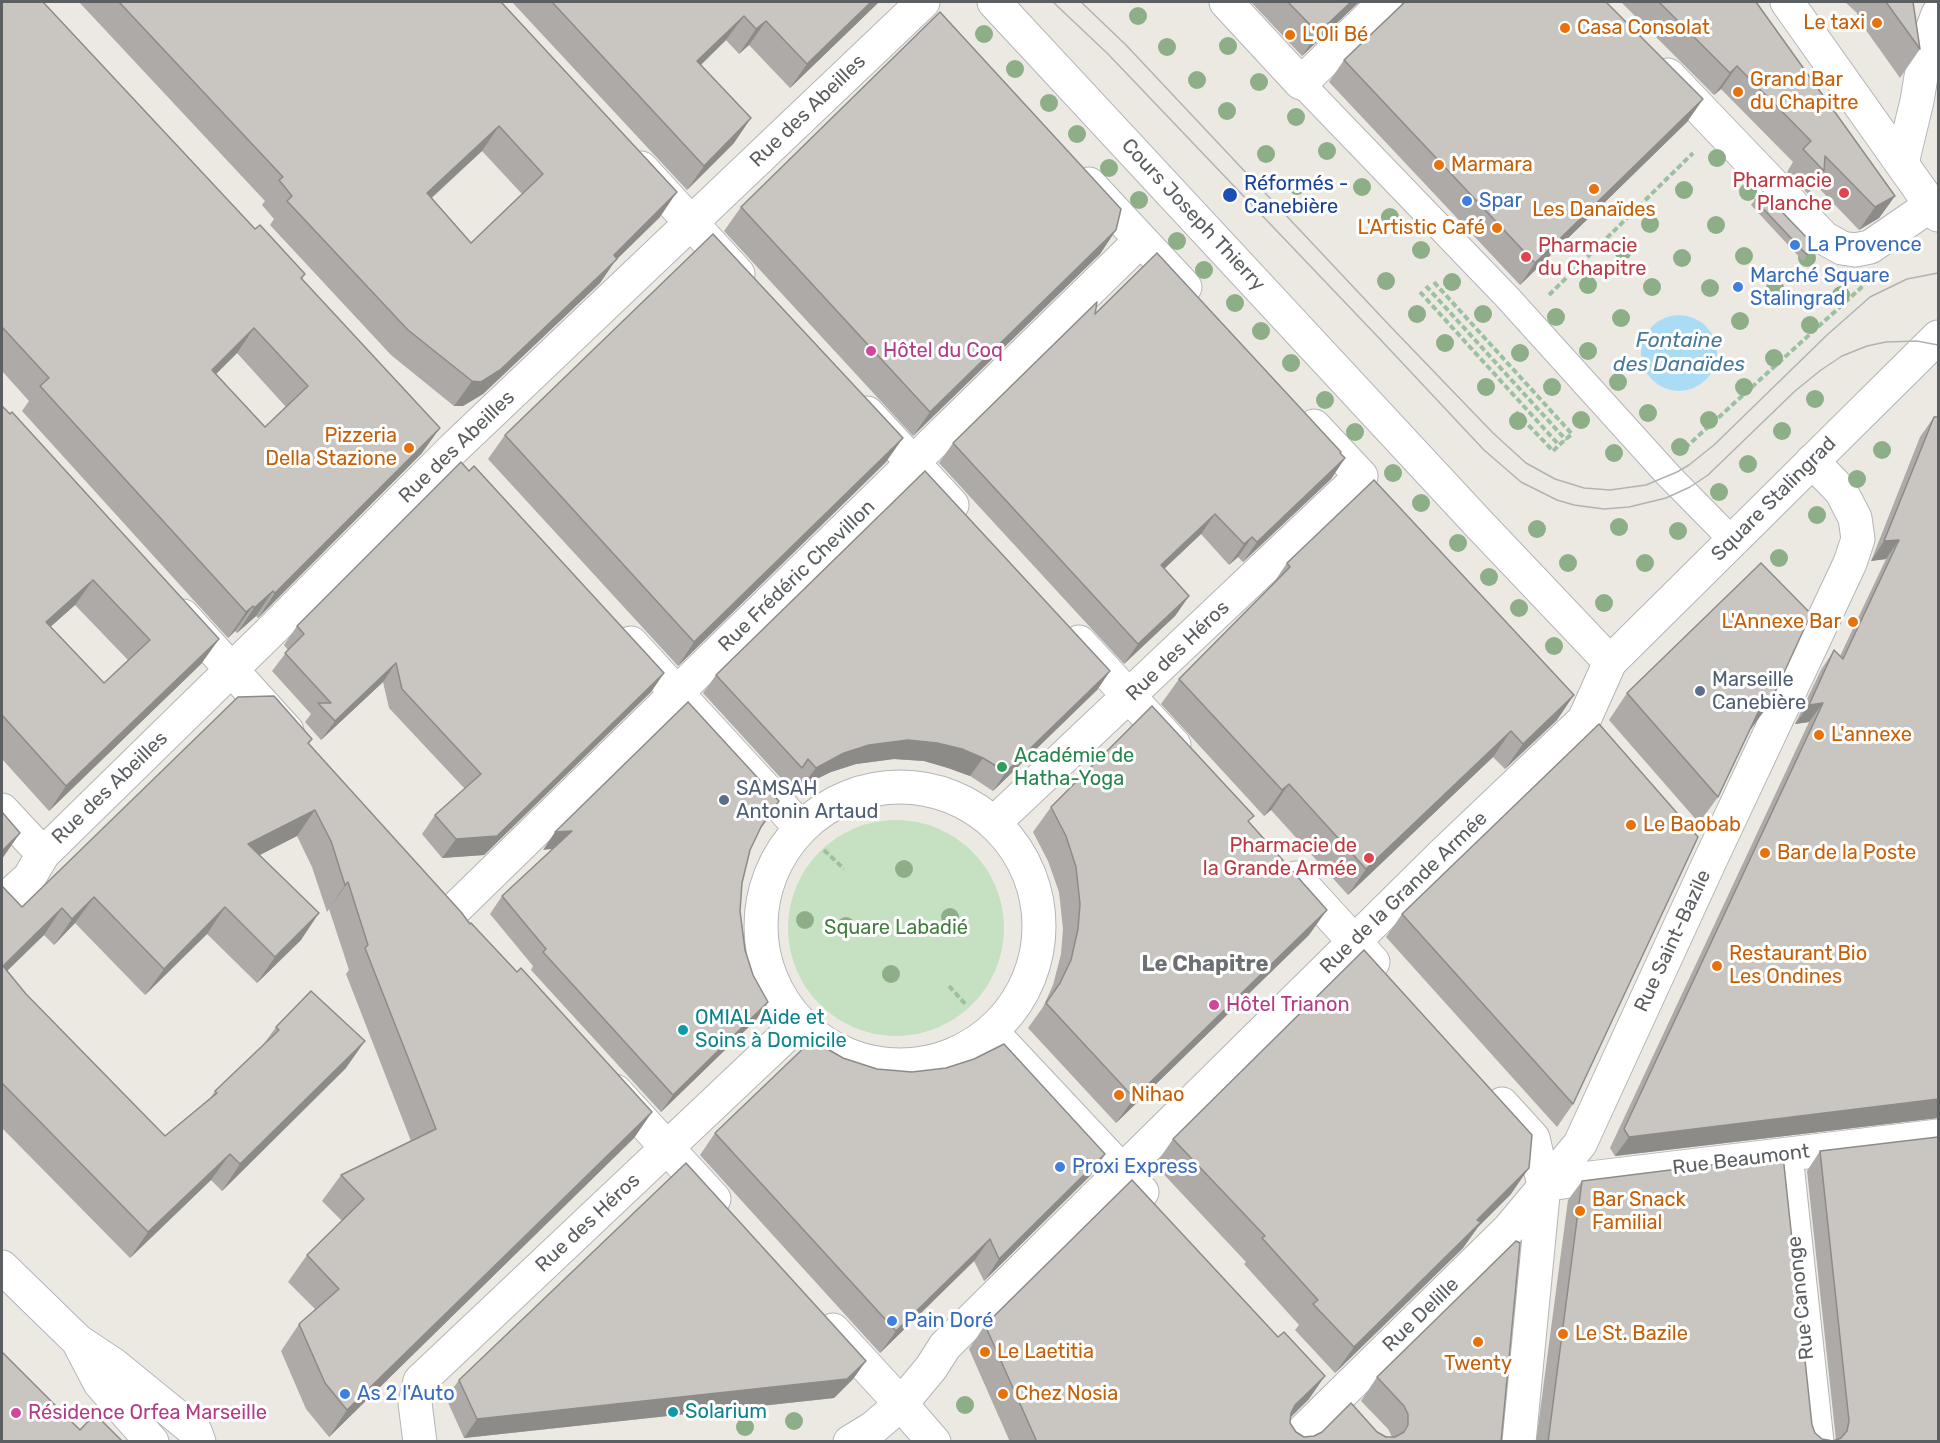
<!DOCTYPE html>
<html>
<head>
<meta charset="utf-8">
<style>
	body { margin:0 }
	#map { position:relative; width:1940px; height:1443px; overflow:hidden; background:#ece9e3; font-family:Rubik,sans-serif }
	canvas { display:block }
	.frame { position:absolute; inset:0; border:3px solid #5b5f62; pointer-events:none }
</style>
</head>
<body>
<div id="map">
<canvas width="1940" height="1443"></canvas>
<div class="frame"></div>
</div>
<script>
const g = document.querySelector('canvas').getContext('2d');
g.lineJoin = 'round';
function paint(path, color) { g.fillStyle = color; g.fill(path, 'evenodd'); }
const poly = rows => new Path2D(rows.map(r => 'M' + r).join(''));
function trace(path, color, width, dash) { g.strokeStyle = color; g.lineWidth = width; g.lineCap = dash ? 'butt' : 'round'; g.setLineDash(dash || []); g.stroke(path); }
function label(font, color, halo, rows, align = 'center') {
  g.font = font + ' Rubik,sans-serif'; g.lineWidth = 6; g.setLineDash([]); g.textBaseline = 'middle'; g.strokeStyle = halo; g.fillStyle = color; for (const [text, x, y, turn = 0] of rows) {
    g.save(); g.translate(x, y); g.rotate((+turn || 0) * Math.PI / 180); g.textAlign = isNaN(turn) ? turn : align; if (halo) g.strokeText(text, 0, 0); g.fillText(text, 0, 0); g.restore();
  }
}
paint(poly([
	'788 928a108 108 0 1 1 216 0a108 108 0 1 1-216 0Z'
]), '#c5e1c2');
paint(poly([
	'1641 353a38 38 0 1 1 76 0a38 38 0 1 1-76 0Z'
]), '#aadcf5');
const pedestrian = poly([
	[1301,83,1507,297,1669,476,1733,541]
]);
const minor = poly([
	[994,2,1479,524,1610,662],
	[1226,2,1301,83,1385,2],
	[1668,75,1824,238,1842,248,1855,250,1870,247,1931,205],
	[641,168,738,274],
	[1089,184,1185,287],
	[867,413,952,505],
	[183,616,287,731],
	[1079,642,1174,745],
	[631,643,800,827],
	'761 926a139 139 0 1 1 278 0a139 139 0 1 1-278 0Z',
	[2,810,43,854],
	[994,823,1361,476,1314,426],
	[1296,878,1373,962],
	[2,902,29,878,43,854,273,629,453,449,923,2],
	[452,912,1141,240],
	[991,1031,1142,1192],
	[615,1091,714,1199],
	[1502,1104,1533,1138,1544,1185,1519,1442],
	[1786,1155,1817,1442],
	[1544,1185,1582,1179,1938,1136],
	[833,1330,901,1404],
	[420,1442,415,1403,420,1381,800,1022],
	[1292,1442,1509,1229,1580,1144,1709,863,1850,563,1858,539,1855,518,1841,491,1812,461]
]);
const tertiary = poly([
	[1902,163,1917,101,1926,46,1938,14]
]);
const secondary = poly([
	[1787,2,1938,215],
	[2,1267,78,1341,114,1365,195,1431,199,1442],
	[80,1345,100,1383,152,1442],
	[901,1404,934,1442],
	[850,1442,873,1428,901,1404,931,1368,945,1346,1442,855,1584,720,1610,662,1938,337]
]);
trace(pedestrian, '#b3b5b8', 28);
trace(minor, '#b3b5b8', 35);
trace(tertiary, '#b3b5b8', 35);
trace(secondary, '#b2b6b9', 35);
trace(poly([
	[1426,286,1566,440],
	[1420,292,1559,445,1572,434,1432,280],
	[1549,295,1693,153],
	[1516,412,1553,451,1559,445],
	[1685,448,1864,285],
	[824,850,844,869],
	[949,986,967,1006]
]), '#9cc1a2', 4, [6, 3]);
trace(pedestrian, '#fff', 26);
trace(minor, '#fff', 33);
trace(tertiary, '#fff', 33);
trace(secondary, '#fff', 33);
trace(poly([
	[1053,2,1108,54,1378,337,1484,450,1521,482,1557,500,1574,505,1604,509,1629,507,1666,498,1690,487,1708,475,1795,391,1821,370,1842,356,1867,346,1886,342,1917,341,1938,345],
	[1081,2,1126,45,1390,326,1493,433,1526,463,1555,479,1584,488,1610,490,1646,485,1677,472,1689,465,1714,445,1827,335,1870,297,1907,279,1938,273]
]), '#b1b2b2', 1.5);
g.fillStyle = '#8eae88';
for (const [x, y] of [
	[1138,16],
	[984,34],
	[1228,46],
	[1167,47],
	[1015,69],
	[1197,80],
	[1259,82],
	[1049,103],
	[1227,111],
	[1296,117],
	[1077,134],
	[1327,151],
	[1266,154],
	[1717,158],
	[1109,168],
	[1297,186],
	[1362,187],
	[1684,190],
	[1748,192],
	[1139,200],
	[1390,217],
	[1650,224],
	[1716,225],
	[1177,241],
	[1421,250],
	[1623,251],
	[1744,256],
	[1682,258],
	[1807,258],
	[1204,270],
	[1386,281],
	[1452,282],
	[1588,285],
	[1652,287],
	[1710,288],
	[1775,288],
	[1841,295],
	[1235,303],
	[1417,314],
	[1483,314],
	[1556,317],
	[1621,318],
	[1740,321],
	[1810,325],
	[1261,331],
	[1445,343],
	[1588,351],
	[1520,353],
	[1774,358],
	[1291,363],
	[1618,382],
	[1486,387],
	[1552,387],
	[1744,387],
	[1815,399],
	[1325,400],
	[1648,413],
	[1581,420],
	[1709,420],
	[1518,421],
	[1782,431],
	[1355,432],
	[1680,447],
	[1882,450],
	[1614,453],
	[1748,464],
	[1393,473],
	[1857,479],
	[1719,492],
	[1421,503],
	[1817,515],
	[1619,527],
	[1537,529],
	[1678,531],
	[1458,543],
	[1779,558],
	[1568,563],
	[1645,563],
	[1489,577],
	[1604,603],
	[1519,608],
	[1554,646],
	[904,869],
	[950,917],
	[805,920],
	[846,926],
	[891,974],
	[965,1405],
	[794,1421],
	[745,1427]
]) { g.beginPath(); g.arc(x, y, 9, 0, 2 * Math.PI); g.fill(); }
paint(poly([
	[2,2,305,274,302,279,422,453,258,618,256,616,237,633,235,631,228,638,22,411,29,401,2,371],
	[237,353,286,407,265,427,216,374],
	[79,2,501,2,660,217,615,261,600,283,483,394,463,406,454,406,391,355,270,225,274,219,262,205,265,201],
	[482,151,522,194,471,243,432,198],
	[512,2,879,2,790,88,749,45,739,54,726,40,701,65,734,143,687,190],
	[1251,2,1359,2,1302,56],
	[1403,2,1606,2,1703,99,1687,122,1520,285,1329,82,1344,60,1403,3],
	[1621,2,1756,2,1895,196,1879,218,1859,230,1815,184,1808,194,1787,172,1793,162,1721,89,1714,95],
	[1845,2,1913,2,1920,49,1900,78,1858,19,1857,13],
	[1755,200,1807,255,1803,261,1751,205],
	[741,207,1116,230,1100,254,913,436,724,231],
	[1095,314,1340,453,1345,458,1331,479,1243,562,1238,557,1229,565,1201,534,1164,569,1189,596,1175,616,1124,664,939,463,953,443],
	[2,406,219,639,201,664,49,811,2,759],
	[75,605,128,660,104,683,50,627],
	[1934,417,1938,417,1938,1118,1615,1156,1610,1148,1809,722,1795,724,1821,670,1834,650,1840,656,1886,559,1871,561,1920,437],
	[505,435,886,462,678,666,488,459],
	[1287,563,1557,720,1505,769,1493,757,1348,895,1271,810,1264,816,1161,704,1179,679,1270,588],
	[297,626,664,673,651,692,484,855,442,858,422,834,435,815,465,789,389,708,383,682,321,740,305,722,311,714,272,671,288,650,284,645],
	[1110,671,1097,690,993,791,970,776,948,768,924,761,894,759,856,764,831,772,802,786,795,778,789,787,703,693,716,675],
	[1627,693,1751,729,1750,730,1718,797,1699,823,1609,720],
	[312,739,309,744,470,924,652,1112,634,1138,329,1437,306,1409,281,1351,299,1324,316,1310,288,1282,307,1255,342,1221,322,1201,341,1175,411,1141,346,974,349,970,329,909,327,912,312,867,297,836,260,855,301,940,257,983,207,934,145,995,75,923,54,945,44,935,6,971,26,994,165,1136,211,1097,215,1091,263,1045,276,1027,346,1068,222,1191,211,1180,130,1258,2,1128,2,886,22,907],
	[1051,807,1249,822,1309,935,1116,1123,1028,1028,1043,1007,1053,985,1061,954,1063,929,1059,892,1048,861,1033,832],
	[761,827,750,850,742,883,740,911,756,1020,661,1112,531,970,533,966,490,914,502,896,552,849,543,850],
	[1402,914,1573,1104,1557,1127,1386,937],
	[715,1133,1105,1154,1090,1176,984,1281,974,1261,880,1353,700,1155],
	[1173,1139,1511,1194,1478,1227,1463,1248,1335,1373,1295,1330,1299,1325,1244,1264,1246,1262,1155,1165],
	[1820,1151,1938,1442,1536,1442,1568,1200,1582,1181,1812,1425,1815,1433,1822,1439,1833,1441,1836,1440,1807,1171],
	[985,1325,1309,1399,1290,1417,1290,1423,1296,1432,1304,1437,1377,1432,1386,1437,1392,1437,1388,1429,1361,1401,1377,1377,1501,1442,1010,1442,969,1349],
	[866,1361,853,1379,834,1398,464,1438,446,1398,459,1380]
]), '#adaaa7');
paint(poly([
	[871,2,879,2,790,88,807,64],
	[1351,2,1359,2,1302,56,1318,33],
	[744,16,726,40,680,85,697,61],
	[766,21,749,45,739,54,756,29],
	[1737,66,1721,89,1714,95,1730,73],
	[1703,99,1687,122,1520,285,1535,263],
	[751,118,734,143,687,190,704,166],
	[499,126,482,151,410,217,427,193],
	[677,192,660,217,615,261,600,283,483,394,463,406,454,406,472,381,614,255],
	[1895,196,1879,218,1859,230,1875,207],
	[1116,230,1100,254,913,436,930,412],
	[254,328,237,353,195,395,212,370],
	[440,428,422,453,258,618,275,593],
	[903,438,886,462,678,666,694,642],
	[1345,458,1331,479,1243,562,1257,542],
	[1215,514,1201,534,1147,585,1161,565],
	[1252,537,1238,557,1229,565,1244,544],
	[1899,540,1886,559,1871,561,1884,541],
	[93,580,75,605,28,647,46,622],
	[273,591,256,616,237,633,254,608],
	[1189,596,1175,616,1124,664,1138,644],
	[253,606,235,631,228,638,246,612],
	[219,639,201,664,49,811,66,786],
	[396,663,383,682,321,740,335,721],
	[1110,671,1097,690,993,791,1006,772],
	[664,673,651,692,484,855,442,858,456,839],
	[1574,695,1557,720,1505,769,1523,744],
	[1770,703,1751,729,1744,730,1762,704],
	[1823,703,1809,722,1795,724,1809,705],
	[1511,731,1493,757,1348,895,1366,869],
	[908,740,937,743,962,749,983,758,970,776,948,768,924,761,894,759,856,764,831,772,802,786,816,768,844,753,869,745],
	[1289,784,1271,810,1264,816,1282,790],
	[315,810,297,836,230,870,248,844],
	[572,831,559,848,543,850,555,832],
	[20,833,2,859,2,851],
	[348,882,329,909,327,912,345,885],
	[94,897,75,923,54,945,72,919],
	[225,907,207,934,145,995,164,969],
	[62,908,44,935,2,976,2,968],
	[1327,910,1309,935,1116,1123,1134,1098],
	[319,913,301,940,257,983,275,957],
	[768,1002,756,1020,661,1112,673,1095],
	[365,1041,346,1068,222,1191,240,1164],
	[1938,1099,1938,1118,1615,1156,1629,1137],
	[652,1112,634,1138,329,1437,347,1410],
	[230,1154,211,1180,130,1258,148,1232],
	[1105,1154,1090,1176,984,1281,999,1259],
	[1529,1168,1511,1194,1478,1227,1463,1248,1335,1373,1354,1347,1477,1220],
	[990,1239,974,1261,880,1353,896,1331],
	[866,1361,853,1379,834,1398,464,1438,477,1419],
	[1325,1376,1309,1399,1279,1429,1295,1405]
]), '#8d8b88');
const building = poly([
	[2,2,43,2,255,229,260,225,305,274,301,278,440,428,275,593,273,591,254,608,253,606,246,612,40,386,49,378,2,327,2,2],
	[254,328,308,386,265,427,212,370,254,328],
	[119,2,501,2,677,192,614,255,617,259,500,370,481,382,472,381,408,330,287,201,292,196,279,180,283,177,119,2],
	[499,126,543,174,471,243,427,193,499,126],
	[552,2,871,2,807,64,766,21,756,29,744,16,697,61,751,118,704,166,552,2],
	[1288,2,1351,2,1318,33,1288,2],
	[1405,2,1606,2,1703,99,1535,263,1344,60,1405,2],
	[1659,2,1756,2,1895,196,1875,207,1825,156,1824,171,1803,149,1811,141,1737,66,1730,73,1659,2],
	[1886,2,1913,2,1920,49,1886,2],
	[940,12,1121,209,1116,230,930,412,741,207,940,12],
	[1763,192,1808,239,1807,255,1755,200,1763,192],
	[713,234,903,438,694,642,505,435,713,234],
	[1157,253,1341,452,1340,453,1345,458,1257,542,1252,537,1244,544,1215,514,1161,565,1189,596,1138,644,953,443,1097,302,1095,314,1157,253],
	[2,406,10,414,12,412,219,639,66,786,2,715,2,406],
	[93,580,150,640,104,683,46,622,93,580],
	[1934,417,1938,417,1938,1099,1629,1137,1624,1129,1823,703,1809,705,1834,650,1843,659,1899,540,1884,541,1934,417],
	[461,462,469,471,474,466,664,673,497,836,456,839,435,815,481,774,402,689,396,663,335,721,318,703,331,703,285,653,304,634,297,626,461,462],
	[925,471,1110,671,1006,772,983,758,962,749,937,743,908,740,869,745,844,753,816,768,808,759,802,768,716,675,925,471],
	[1374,480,1574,695,1523,744,1511,731,1366,869,1289,784,1282,790,1179,679,1290,567,1287,563,1374,480],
	[1761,563,1811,614,1770,703,1762,704,1718,797,1627,693,1761,563],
	[274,696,312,739,308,743,461,912,470,924,471,923,517,972,521,968,652,1112,347,1410,325,1383,299,1324,339,1289,307,1255,364,1199,341,1175,436,1129,365,948,368,945,348,882,345,885,331,841,315,810,248,844,319,913,275,957,225,907,164,969,94,897,72,919,62,908,3,966,26,994,165,1136,217,1093,215,1091,279,1030,276,1027,311,991,365,1041,240,1164,230,1154,148,1232,2,1083,2,886,22,907,238,697,274,696],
	[688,702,779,801,761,827,750,850,742,883,740,911,745,950,753,975,768,1002,673,1095,543,952,546,949,502,896,572,831,555,832,688,702],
	[1152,706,1254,816,1248,821,1327,910,1134,1098,1046,1003,1060,983,1071,960,1078,929,1080,904,1076,867,1066,836,1051,807,1152,706],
	[1599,724,1698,837,1573,1104,1402,914,1599,724],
	[2,812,20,833,2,851,2,812],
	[1364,950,1532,1135,1529,1168,1477,1220,1481,1222,1354,1347,1313,1304,1318,1300,1262,1238,1265,1236,1173,1139,1364,950],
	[812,1040,843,1058,877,1069,912,1072,946,1068,974,1059,1004,1044,1105,1154,999,1259,990,1239,896,1331,715,1133,812,1040],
	[1938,1137,1938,1442,1548,1442,1582,1181,1783,1156,1812,1425,1815,1433,1822,1439,1833,1441,1841,1438,1847,1431,1849,1421,1820,1151,1938,1137],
	[686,1163,866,1361,847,1379,477,1419,459,1380,686,1163],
	[1132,1180,1278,1337,1284,1332,1325,1376,1295,1405,1291,1413,1290,1423,1296,1432,1304,1437,1314,1436,1322,1432,1351,1403,1377,1432,1386,1437,1395,1437,1404,1432,1408,1425,1408,1414,1404,1406,1377,1377,1516,1241,1520,1243,1501,1442,1037,1442,985,1325,1132,1180],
	[2,1352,80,1430,95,1414,123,1442,2,1442,2,1352]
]);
paint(building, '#c9c6c2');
trace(building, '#8d8b88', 1.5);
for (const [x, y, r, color] of [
	[1877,23,6,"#e8710a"],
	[1565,28,6,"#e8710a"],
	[1290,35,6,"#e8710a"],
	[1738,92,6,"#e8710a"],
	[1439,165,6,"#e8710a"],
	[1594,189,6,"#e8710a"],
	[1844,193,6,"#e0444e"],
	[1230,195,8,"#1a4fb4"],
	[1467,201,6,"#3f7fe0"],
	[1497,228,6,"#e8710a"],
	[1795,245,6,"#3f7fe0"],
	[1526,257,6,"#e0444e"],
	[1738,287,6,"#3f7fe0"],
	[871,351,6,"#d1479c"],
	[409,448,6,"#e8710a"],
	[1853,622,6,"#e8710a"],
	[1700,691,6,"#5c6f8a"],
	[1819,735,6,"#e8710a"],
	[1002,767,6,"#2e9e5b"],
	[724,800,6,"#5c6f8a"],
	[1631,825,6,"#e8710a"],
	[1765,853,6,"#e8710a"],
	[1369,858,6,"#e0444e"],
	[1717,966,6,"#e8710a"],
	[1214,1005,6,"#d1479c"],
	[683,1030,6,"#0f9aa8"],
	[1119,1095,6,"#e8710a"],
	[1060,1167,6,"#3f7fe0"],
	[1580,1211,6,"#e8710a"],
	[892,1321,6,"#3f7fe0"],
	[1563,1334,6,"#e8710a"],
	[1478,1342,6,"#e8710a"],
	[985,1352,6,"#e8710a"],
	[345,1394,6,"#3f7fe0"],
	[1003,1394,6,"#e8710a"],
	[673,1412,6,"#0f9aa8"],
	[16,1413,6,"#d1479c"]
]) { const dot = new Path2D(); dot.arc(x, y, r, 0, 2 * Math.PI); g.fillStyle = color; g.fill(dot); trace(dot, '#fff', 2); }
label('20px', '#c56008', '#fff', [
	["Le taxi",1865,23,"right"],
	["Casa Consolat",1577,28],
	["L'Oli Bé",1302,35],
	["Grand Bar",1750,80],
	["du Chapitre",1750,103],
	["Marmara",1451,165],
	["Les Danaïdes",1594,210,"center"],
	["L'Artistic Café",1485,228,"right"],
	["Pizzeria",397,436,"right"],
	["Della Stazione",397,459,"right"],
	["L'Annexe Bar",1841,622,"right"],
	["L'annexe",1831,735],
	["Le Baobab",1643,825],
	["Bar de la Poste",1777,853],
	["Restaurant Bio",1729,954],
	["Les Ondines",1729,977],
	["Nihao",1131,1095],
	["Bar Snack",1592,1200],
	["Familial",1592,1223],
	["Le St. Bazile",1575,1334],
	["Le Laetitia",997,1352],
	["Twenty",1478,1364,"center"],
	["Chez Nosia",1015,1394]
], 'left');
label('20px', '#5b5f62', '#fff', [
	["Rue des Abeilles",808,111,-44],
	["Cours Joseph Thierry",1193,215,47],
	["Rue des Abeilles",457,447,-44],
	["Square Stalingrad",1774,499,-45],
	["Rue Frédéric Chevillon",797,576,-44],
	["Rue des Héros",1178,651,-44],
	["Rue des Abeilles",110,788,-44],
	["Rue de la Grande Armée",1404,893,-44],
	["Rue Saint-Bazile",1673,941,-65],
	["Rue Beaumont",1741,1160,-7],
	["Rue des Héros",588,1223,-43],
	["Rue Canonge",1801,1298,-96],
	["Rue Delille",1421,1315,-44]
]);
label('20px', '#be3a42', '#fff', [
	["Pharmacie",1832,181],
	["Planche",1832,204],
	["Pharmacie",1538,246,"left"],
	["du Chapitre",1538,269,"left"],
	["Pharmacie de",1357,846],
	["la Grande Armée",1357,869]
], 'right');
label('20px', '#164399', '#fff', [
	["Réformés -",1244,184],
	["Canebière",1244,207]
], 'left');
label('20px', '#366cbe', '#fff', [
	["Spar",1479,201],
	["La Provence",1807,245],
	["Marché Square",1750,276],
	["Stalingrad",1750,299],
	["Proxi Express",1072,1167],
	["Pain Doré",904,1321],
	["As 2 l'Auto",357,1394]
], 'left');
label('20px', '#b23c85', '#fff', [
	["Hôtel du Coq",883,351],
	["Hôtel Trianon",1226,1005],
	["Résidence Orfea Marseille",28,1413]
], 'left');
label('20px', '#4e5e75', '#fff', [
	["Marseille",1712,680],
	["Canebière",1712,703],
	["SAMSAH",736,789],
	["Antonin Artaud",736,812]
], 'left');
label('20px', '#27864d', '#fff', [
	["Académie de",1014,756],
	["Hatha-Yoga",1014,779]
], 'left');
label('20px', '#427e3e', '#fff', [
	["Square Labadié",896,928]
]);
label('20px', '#0d838f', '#fff', [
	["OMIAL Aide et",695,1018],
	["Soins à Domicile",695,1041],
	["Solarium",685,1412]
], 'left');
label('italic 21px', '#477a9c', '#fff', [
	["Fontaine",1679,341],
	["des Danaïdes",1679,365]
]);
label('bold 22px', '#6c7073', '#fff', [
	["Le Chapitre",1205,965]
]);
</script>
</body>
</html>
